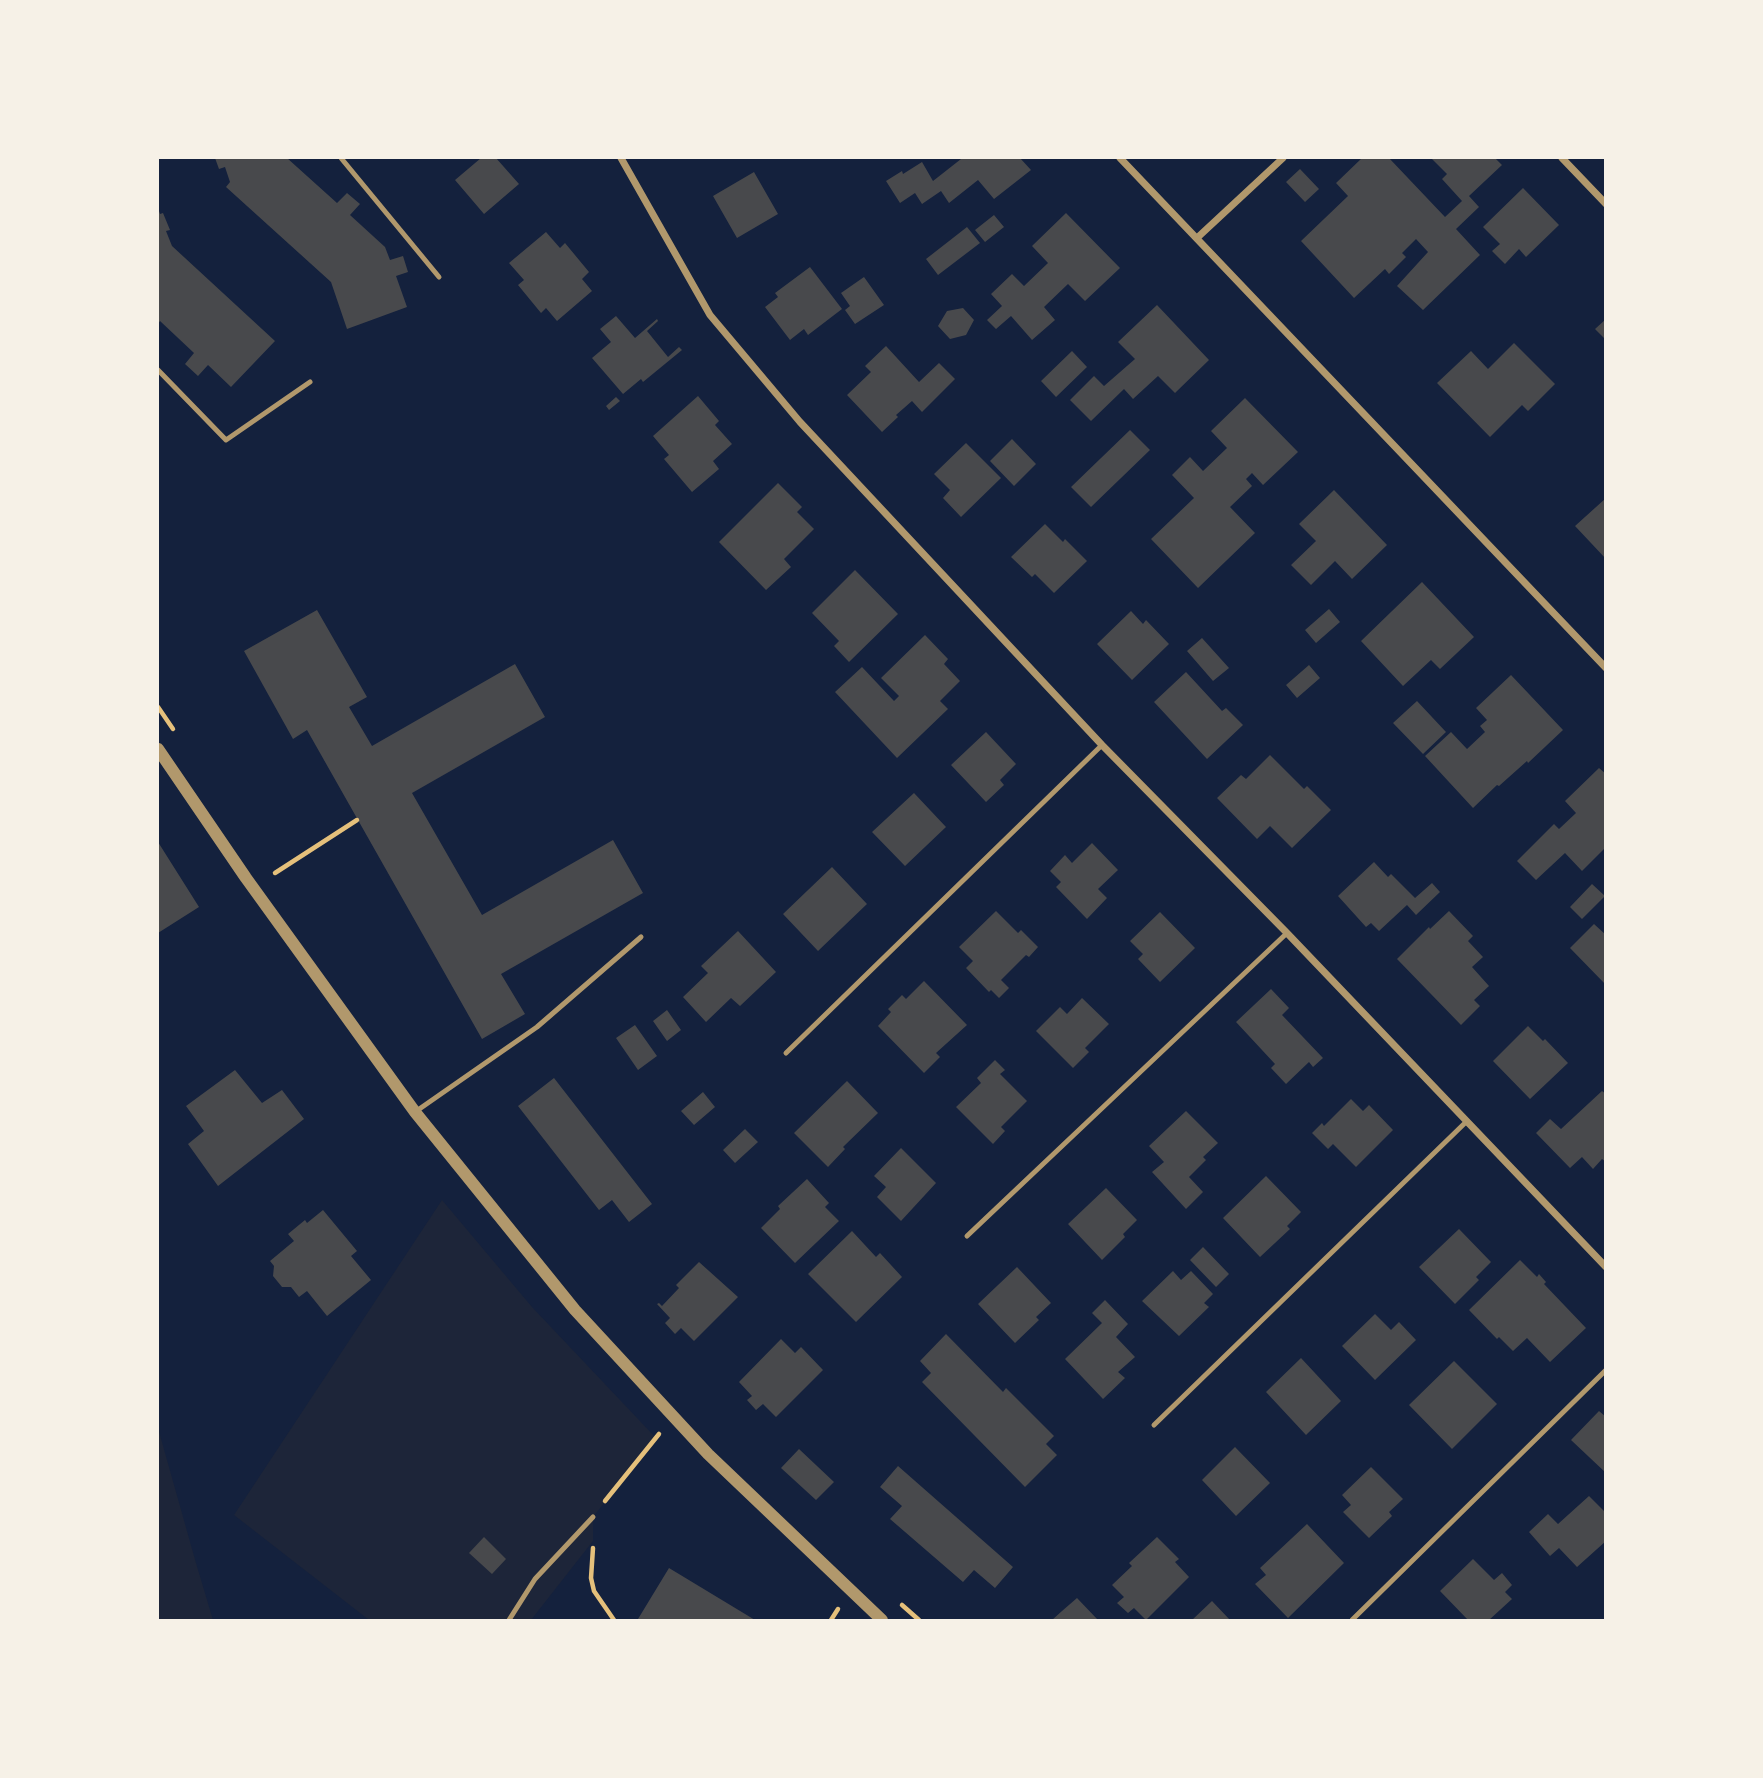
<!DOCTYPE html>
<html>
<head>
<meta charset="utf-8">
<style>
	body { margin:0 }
	#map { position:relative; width:1763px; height:1778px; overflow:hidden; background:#14213d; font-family:Figtree,sans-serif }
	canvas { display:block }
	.frame { position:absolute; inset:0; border:159px solid #f6f1e7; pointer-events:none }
</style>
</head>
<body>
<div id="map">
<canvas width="1763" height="1778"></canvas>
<div class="frame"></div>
</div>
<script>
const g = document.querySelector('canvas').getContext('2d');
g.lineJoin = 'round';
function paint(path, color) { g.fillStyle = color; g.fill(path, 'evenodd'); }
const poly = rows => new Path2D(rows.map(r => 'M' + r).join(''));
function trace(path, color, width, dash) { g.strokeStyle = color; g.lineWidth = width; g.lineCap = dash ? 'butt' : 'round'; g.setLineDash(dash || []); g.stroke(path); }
paint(poly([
	[442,1200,532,1307,656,1438,593,1517,593,1541,531,1620,369,1620,234,1515],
	[158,1428,196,1563,213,1620,158,1620]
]), '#1d2539');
paint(poly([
	[215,158,287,158,337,203,347,193,360,204,350,215,385,247,390,260,403,256,408,272,396,276,407,307,347,329,331,282,226,187,230,182,225,167,219,169],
	[481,158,496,158,519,184,484,214,455,180],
	[959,158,1020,158,1031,170,994,199,978,180,949,203,941,191,922,204,915,193,900,203,886,181,902,171,903,174,922,162,933,181,961,159],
	[1362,158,1389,158,1445,217,1462,201,1442,179,1447,174,1431,158,1495,158,1502,165,1469,196,1479,207,1456,229,1480,255,1423,310,1397,286,1428,252,1416,239,1402,253,1406,257,1389,274,1385,269,1354,298,1301,241,1348,196,1336,183],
	[1300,169,1319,189,1305,202,1286,182],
	[754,172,778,214,737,238,713,196],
	[1523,188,1559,225,1526,257,1519,249,1505,264,1492,251,1500,244,1483,227],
	[158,208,160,214,163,213,170,230,166,231,172,246,275,341,231,387,208,365,198,376,185,364,194,353,160,321,158,324],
	[1066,213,1120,268,1085,301,1068,284,1044,307,1055,320,1032,340,1011,316,996,329,987,320,1002,306,991,294,1012,274,1024,286,1048,263,1032,246],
	[994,215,1004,227,985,242,975,230],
	[967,227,980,243,938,275,926,259],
	[546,232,560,248,565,243,589,272,582,279,592,291,557,321,546,308,541,313,518,285,524,280,509,263],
	[810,267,842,309,808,335,804,329,790,340,765,307,778,297,775,293],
	[864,277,884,305,855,324,845,310,850,306,841,293],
	[1157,305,1209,360,1175,393,1158,376,1133,399,1124,389,1091,421,1070,400,1094,376,1104,386,1135,359,1118,342],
	[963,308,974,320,966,335,950,339,938,326,947,311],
	[616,316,635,338,657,319,658,321,647,331,668,357,679,347,682,350,643,382,641,379,623,394,592,358,611,342,600,329],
	[1606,319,1606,340,1595,329],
	[1514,343,1555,384,1528,411,1522,405,1490,437,1437,383,1471,351,1488,369],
	[886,346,919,382,939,363,955,379,922,412,912,401,896,415,898,417,882,432,847,395,871,372,865,366],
	[1072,351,1087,367,1056,397,1041,381],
	[698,396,719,421,715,425,732,444,713,461,719,469,692,492,664,459,669,455,653,436],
	[616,397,620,401,609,410,606,406],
	[1245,398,1298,452,1263,485,1252,473,1246,479,1252,486,1230,507,1255,533,1198,588,1151,539,1194,498,1172,475,1190,457,1203,471,1227,448,1211,431],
	[1130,430,1150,450,1091,507,1071,487],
	[1012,439,1036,464,1014,486,990,461],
	[966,443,1001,478,961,517,943,498,950,490,934,474],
	[778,483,802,507,797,512,814,529,784,559,791,567,766,590,719,542],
	[1334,490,1387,545,1352,579,1335,561,1311,585,1291,565,1316,541,1299,524],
	[1606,498,1606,559,1575,526],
	[1045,524,1063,542,1065,539,1087,561,1054,593,1035,574,1032,577,1011,557],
	[855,570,898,614,849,662,834,646,839,641,812,613],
	[1422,582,1474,637,1440,669,1431,660,1403,686,1361,641],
	[1329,609,1340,622,1316,643,1305,630],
	[317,610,367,697,349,707,372,746,515,664,545,717,412,793,482,915,613,840,643,893,501,974,525,1014,482,1039,307,730,293,739,244,651],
	[1131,611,1143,624,1146,620,1169,644,1132,680,1097,644],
	[925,635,948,659,944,664,960,681,940,701,948,709,897,758,835,692,862,667,894,701,899,696,881,678],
	[1202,638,1229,668,1213,681,1187,651],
	[1309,665,1320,678,1297,698,1286,685],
	[1186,672,1222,711,1226,708,1243,725,1207,759,1154,702],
	[1511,675,1563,730,1528,763,1527,761,1499,786,1497,785,1473,808,1425,756,1451,732,1467,749,1485,732,1480,726,1487,720,1476,708],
	[1417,701,1446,732,1423,754,1393,723],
	[986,732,1016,764,1000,780,1004,785,986,802,951,765],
	[1270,755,1304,789,1307,786,1331,810,1292,848,1270,826,1257,839,1217,798,1241,775,1246,779],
	[1599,768,1606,774,1606,847,1582,871,1565,853,1536,880,1517,861,1554,824,1559,829,1576,813,1565,801],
	[914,793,946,827,905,866,872,832],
	[158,842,199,907,158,933],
	[1092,843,1118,870,1098,889,1107,898,1087,919,1056,887,1061,882,1050,871,1065,855,1072,863],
	[1374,862,1388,877,1391,874,1415,898,1432,883,1440,892,1416,915,1407,905,1379,931,1371,923,1366,927,1338,896],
	[832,867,867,904,818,951,783,914],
	[1592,884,1605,896,1582,919,1570,907],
	[996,911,1018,933,1021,930,1038,947,1029,957,1026,955,1001,980,1009,988,999,998,991,990,989,992,966,968,973,961,959,947],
	[1449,911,1473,936,1468,941,1483,957,1472,967,1489,986,1474,1000,1480,1006,1461,1025,1397,959,1429,927,1430,929],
	[1160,912,1195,948,1160,982,1138,959,1143,954,1130,941],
	[1594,924,1606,935,1606,985,1570,948],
	[738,931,776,972,740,1006,731,998,706,1022,683,997,708,973,701,966],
	[924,981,967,1025,936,1053,940,1057,924,1073,878,1026,891,1012,888,1009,902,995,906,999],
	[1271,989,1289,1008,1282,1015,1323,1058,1313,1067,1309,1062,1286,1084,1271,1068,1275,1064,1236,1022],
	[1082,998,1109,1024,1085,1048,1089,1052,1073,1068,1036,1031,1060,1007,1067,1014],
	[667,1010,681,1030,667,1041,653,1021],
	[635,1025,657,1056,638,1070,616,1038],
	[1528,1026,1543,1041,1545,1039,1568,1063,1530,1099,1493,1061],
	[995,1060,1005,1070,1000,1074,1027,1101,1001,1127,1005,1131,993,1144,956,1107,981,1083,977,1078],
	[235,1070,262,1103,282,1090,304,1119,218,1186,188,1144,204,1131,186,1106],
	[554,1078,652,1204,629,1222,612,1200,599,1210,518,1106],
	[847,1081,878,1113,843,1147,845,1149,828,1167,794,1133],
	[1602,1091,1606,1094,1606,1162,1602,1159,1593,1169,1582,1157,1570,1168,1536,1133,1550,1119,1561,1129],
	[703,1092,715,1107,694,1125,681,1111],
	[1351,1099,1363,1111,1369,1105,1393,1130,1356,1167,1333,1144,1328,1149,1312,1133,1322,1123,1324,1126],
	[1186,1111,1218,1143,1203,1157,1206,1160,1189,1177,1203,1192,1186,1209,1152,1172,1164,1162,1149,1146],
	[745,1129,758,1142,735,1163,723,1150],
	[901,1148,936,1183,901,1221,877,1197,886,1187,874,1176],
	[1266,1176,1301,1212,1287,1226,1290,1229,1260,1257,1223,1218],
	[807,1179,829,1203,825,1207,839,1221,795,1263,761,1228,780,1209,778,1206],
	[1106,1188,1137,1220,1123,1234,1125,1237,1102,1260,1068,1224],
	[323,1210,357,1251,351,1256,371,1280,327,1316,307,1291,299,1297,291,1287,282,1287,273,1276,274,1266,270,1261,294,1241,288,1234,305,1220,307,1223],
	[1459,1229,1491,1262,1476,1277,1479,1280,1455,1304,1419,1267],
	[852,1231,876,1257,880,1253,902,1277,856,1322,808,1274],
	[1203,1247,1229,1274,1216,1287,1190,1260],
	[1520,1260,1537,1277,1539,1274,1546,1282,1544,1284,1586,1328,1550,1362,1527,1338,1513,1351,1499,1337,1497,1339,1469,1310],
	[699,1262,738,1297,694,1341,681,1328,675,1334,665,1323,670,1318,657,1304,659,1303,662,1306,679,1288,676,1285],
	[1017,1267,1051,1303,1036,1317,1039,1320,1015,1343,978,1304],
	[1173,1271,1181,1280,1191,1271,1213,1294,1204,1303,1209,1307,1179,1336,1142,1301],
	[1105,1300,1128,1324,1116,1337,1135,1357,1118,1372,1125,1378,1103,1399,1065,1359,1102,1323,1092,1313],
	[1375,1314,1391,1330,1399,1322,1416,1340,1375,1380,1342,1346],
	[946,1334,1003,1392,1006,1388,1054,1436,1046,1444,1057,1455,1025,1487,922,1382,931,1373,920,1361],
	[781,1339,795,1353,801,1347,823,1370,776,1417,763,1404,756,1410,747,1400,752,1396,739,1382],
	[1301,1358,1341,1401,1306,1435,1266,1392],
	[1454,1361,1497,1404,1452,1449,1409,1405],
	[1599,1411,1606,1417,1606,1473,1571,1440],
	[1235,1447,1270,1483,1236,1516,1202,1480],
	[799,1449,834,1482,816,1500,781,1468],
	[898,1466,1013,1567,995,1588,974,1570,963,1582,890,1519,902,1506,880,1487],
	[1371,1467,1403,1499,1389,1512,1392,1516,1369,1538,1343,1512,1351,1505,1342,1495],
	[1589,1496,1606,1513,1606,1541,1577,1567,1559,1548,1550,1556,1529,1532,1548,1514,1558,1524],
	[1307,1524,1344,1563,1288,1618,1255,1584,1266,1575,1260,1568],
	[484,1537,506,1559,492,1574,469,1553],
	[1157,1537,1179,1559,1175,1562,1189,1577,1146,1620,1134,1608,1128,1613,1117,1603,1124,1597,1112,1585,1132,1566,1129,1563],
	[1473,1559,1494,1580,1502,1573,1512,1585,1505,1592,1512,1599,1489,1620,1468,1620,1440,1591],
	[669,1568,755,1620,638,1619],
	[1077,1598,1098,1620,1052,1620,1062,1611],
	[1212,1601,1230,1620,1192,1620]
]), '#48494c');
trace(poly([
	[158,707,173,729],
	[275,873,357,820],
	[605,1501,659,1434],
	[593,1548,591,1578,594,1591,614,1620],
	[902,1605,919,1620],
	[831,1620,838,1609]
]), '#e5c07b', 4.5);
trace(poly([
	[341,158,439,277],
	[158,370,226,440,310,382],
	[786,1053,1102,745],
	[415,1112,537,1027,641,937],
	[967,1236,1287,933],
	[1154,1425,1467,1121],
	[509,1620,535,1579,593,1517],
	[1352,1620,1606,1370]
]), '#b1986c', 5);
trace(poly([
	[621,158,710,315,800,422,1102,745,1287,933,1606,1267],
	[1120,158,1606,668],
	[1562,158,1606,204],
	[1197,238,1283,158]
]), '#b1986c', 7);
trace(poly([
	[158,749,246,878,415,1112,575,1310,708,1454,882,1620]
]), '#b1986c', 12);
</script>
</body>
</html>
